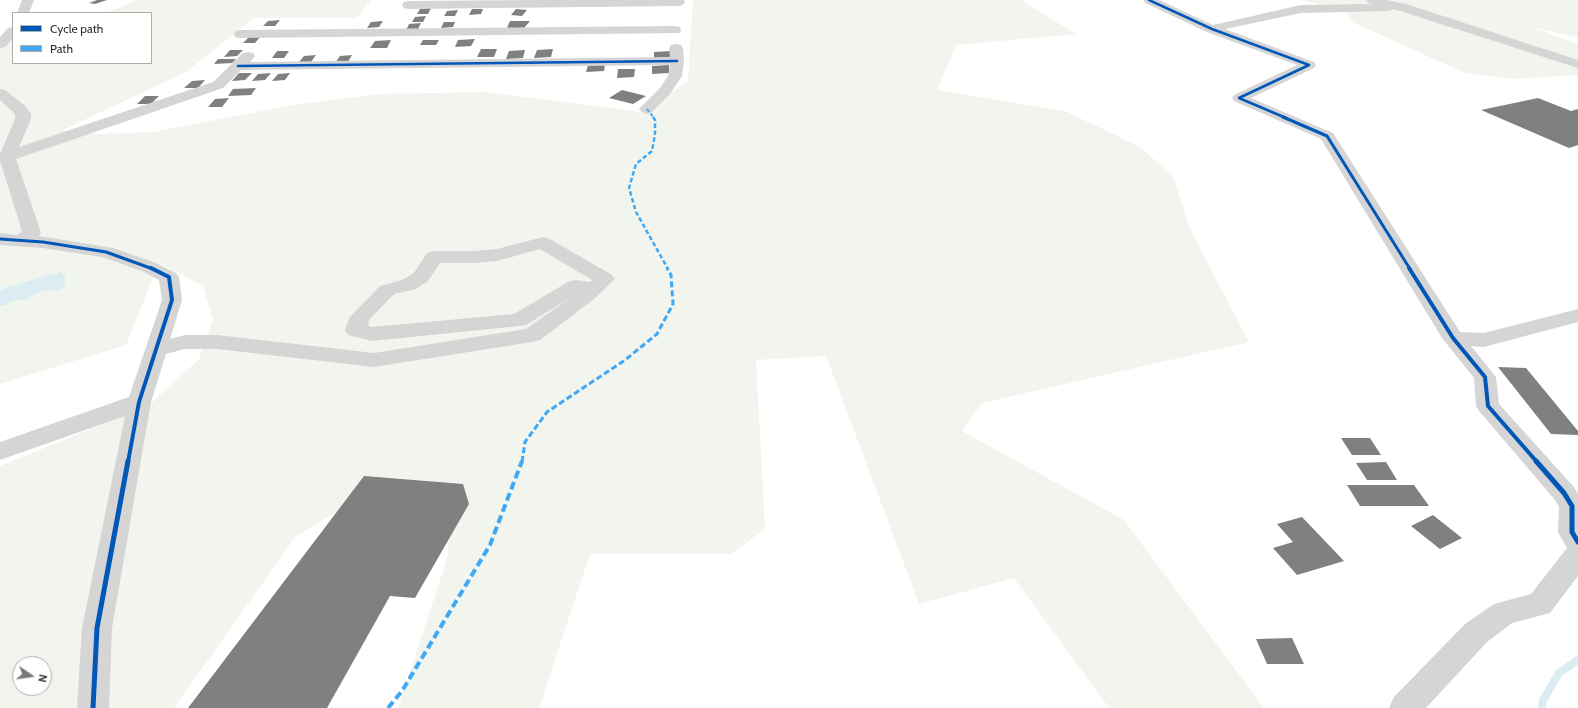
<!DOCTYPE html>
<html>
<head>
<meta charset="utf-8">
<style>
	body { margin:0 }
	#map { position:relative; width:1578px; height:708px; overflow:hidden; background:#fff; font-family:Cabin,sans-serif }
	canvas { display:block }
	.legend { position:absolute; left:12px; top:12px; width:140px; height:52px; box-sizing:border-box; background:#fff; border:1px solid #adadad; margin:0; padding:5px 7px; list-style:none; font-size:12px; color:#313131 }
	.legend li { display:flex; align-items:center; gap:8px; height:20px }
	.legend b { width:20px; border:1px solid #adadad }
	.north { position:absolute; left:12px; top:656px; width:40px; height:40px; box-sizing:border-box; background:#fff; border:1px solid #adadad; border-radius:50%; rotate:103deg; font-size:11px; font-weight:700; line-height:16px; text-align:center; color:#313131 }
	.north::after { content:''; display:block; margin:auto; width:14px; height:18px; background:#797979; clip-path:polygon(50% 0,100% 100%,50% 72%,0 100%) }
</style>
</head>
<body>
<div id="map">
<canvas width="1578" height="708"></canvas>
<ul class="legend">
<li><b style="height:5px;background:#0057b8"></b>Cycle path</li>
<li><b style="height:5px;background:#3fa9f5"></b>Path</li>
</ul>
<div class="north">N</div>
</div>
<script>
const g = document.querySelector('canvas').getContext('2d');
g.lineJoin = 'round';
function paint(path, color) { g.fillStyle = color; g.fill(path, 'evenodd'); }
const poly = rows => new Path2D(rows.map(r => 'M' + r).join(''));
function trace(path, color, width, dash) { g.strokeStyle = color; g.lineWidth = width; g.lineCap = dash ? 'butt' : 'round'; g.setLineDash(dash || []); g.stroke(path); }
paint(poly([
	[138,0,371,0,357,18,254,18,186,72,63,130,99,134,153,132,293,105,377,94,486,92,643,112,688,81,693,0,1021,0,1076,34,956,45,937,90,1065,111,1140,147,1173,176,1189,227,1249,342,982,403,962,431,1124,520,1264,708,1109,708,1014,578,919,604,826,356,756,360,765,529,731,554,590,554,539,708,398,708,449,553,439,509,363,496,296,536,174,708,0,708,0,466,148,406,199,359,213,319,203,286,159,263,126,345,0,384,0,43,13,31,13,63,151,63,151,13,105,13],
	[20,664,44,664,44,688,20,688],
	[1302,0,1578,0,1578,38,1532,27,1578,44,1578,75,1512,79,1465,73,1354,23,1345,11]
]), '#f2f5ed');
paint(poly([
	[61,272,65,277,65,283,62,288,56,292,53,290,48,290,39,292,24,301,20,300,11,301,6,305,0,306,0,291,7,287]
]), '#dbecf2');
trace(poly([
	[1542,708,1543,700,1559,673,1578,660]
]), '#dbecf2', 8);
paint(poly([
	[97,0,107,0,95,4,89,3],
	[431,8,428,14,417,14,420,9],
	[472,9,483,9,481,14,469,15],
	[516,9,527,10,522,16,511,15],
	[458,10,455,16,444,16,447,11],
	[426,16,423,22,412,22,415,17],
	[280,20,275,26,263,26,268,21],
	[383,21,379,27,367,28,371,22],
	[510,21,530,21,524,28,507,28],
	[444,22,455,22,453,27,441,28],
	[421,23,418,29,406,30,409,24],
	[261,36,255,43,243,43,249,37],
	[475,39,471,46,455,47,458,40],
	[391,40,387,48,370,48,375,41],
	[423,40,439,40,436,45,420,45],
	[481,49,497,49,494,57,477,57],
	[553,49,551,57,534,58,537,50],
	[230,50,243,50,237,56,224,57],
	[525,50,523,58,506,59,509,51],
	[277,51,289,51,284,58,272,58],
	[671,51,671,59,654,60,654,52],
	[316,55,311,62,299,62,304,56],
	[352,55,348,62,335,63,340,56],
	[218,59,236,59,232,63,214,64],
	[588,65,605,65,604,71,586,72],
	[669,65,669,73,652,74,652,66],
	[618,69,635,69,634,77,617,78],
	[239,73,252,73,245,80,232,81],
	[271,73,265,80,252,81,258,74],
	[290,73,285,80,272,81,278,74],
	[205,80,198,88,184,88,192,81],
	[256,88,251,95,228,96,233,89],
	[622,90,646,96,633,104,609,98],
	[145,96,159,96,151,104,137,104],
	[229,98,222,107,208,107,215,99],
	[1538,98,1571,111,1578,109,1578,145,1569,148,1481,110],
	[1498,367,1526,368,1578,431,1578,435,1551,434],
	[1341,438,1370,438,1381,455,1352,455],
	[1386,462,1397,480,1367,480,1356,463],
	[364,476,463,484,469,504,415,598,390,596,327,708,188,708],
	[1347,485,1414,485,1429,506,1360,506],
	[1433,515,1462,538,1440,549,1411,526],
	[1302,517,1344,561,1297,575,1273,548,1293,542,1277,524],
	[1292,638,1304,664,1267,664,1256,639]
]), '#808080');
paint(poly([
	[22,0,34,0,29,13,17,13,22,0],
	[533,0,684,0,685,2,683,5,679,6,408,9,404,8,402,5,404,2,408,1,533,0],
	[1143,0,1159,0,1213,25,1301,5,1373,4,1368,3,1366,0,1387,0,1406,4,1578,60,1578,68,1394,9,1389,11,1301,13,1225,29,1314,62,1316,65,1314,68,1251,98,1333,133,1460,332,1484,333,1578,309,1578,322,1484,347,1471,346,1496,377,1499,404,1573,486,1578,494,1578,576,1550,613,1512,623,1487,642,1426,708,1389,708,1394,697,1465,624,1494,604,1531,594,1567,548,1558,532,1559,507,1555,500,1480,412,1476,406,1474,378,1442,338,1321,139,1234,101,1232,98,1234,95,1297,65,1207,32,1145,3,1143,0],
	[675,26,680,27,681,30,680,33,240,38,235,37,234,34,235,31,240,30,675,26],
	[13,27,13,38,5,47,0,48,0,37,8,28,13,27],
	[676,44,681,45,683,48,684,61,682,76,670,94,652,112,647,114,642,112,639,109,660,88,668,76,670,65,241,70,223,88,16,159,41,233,39,236,113,248,156,263,176,273,179,277,182,300,170,339,185,335,217,335,374,353,526,329,570,298,526,325,519,326,372,341,348,335,345,330,349,318,380,286,402,280,414,273,427,253,434,251,475,251,497,249,543,237,550,239,612,275,615,279,594,299,540,340,532,342,374,367,217,349,185,349,166,354,151,402,112,628,109,708,77,708,82,628,125,416,0,460,0,442,129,397,162,300,159,280,142,271,102,257,43,248,0,245,0,233,17,235,22,231,0,161,0,154,15,119,15,114,0,100,0,89,5,90,24,105,31,114,31,119,19,147,213,82,243,53,248,52,253,53,255,56,250,62,670,57,669,48,671,45,676,44],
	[540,249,592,280,590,282,575,280,568,282,514,314,372,327,368,326,369,320,394,294,416,289,428,281,440,263,475,263,497,261,540,249]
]), '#d5d5d5');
trace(poly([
	[647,109,654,118]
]), '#3fa9f5', 2, [3.5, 2]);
trace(poly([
	[653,117,655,120,655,134,652,151,636,164,629,188,636,212,668,269]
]), '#3fa9f5', 2.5, [4.5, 2.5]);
trace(poly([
	[522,462,525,442,547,412,625,360,657,334,673,304,671,275,667,268]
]), '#3fa9f5', 3, [6, 3]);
trace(poly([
	[388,708,402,691,490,545,522,461]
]), '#3fa9f5', 4, [8, 4]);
trace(poly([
	[1149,0,1212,29,1309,65,1239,98,1286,118],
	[238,66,677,61]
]), '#0057b8', 2.5);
trace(poly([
	[1283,117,1327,136,1410,269],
	[0,239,43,242,106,252,153,269]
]), '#0057b8', 3);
trace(poly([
	[1409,268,1453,338,1485,377,1488,406,1537,462],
	[128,462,139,402,172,300,169,277,151,268]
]), '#0057b8', 4);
trace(poly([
	[1536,461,1564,493,1572,506,1572,532,1578,542],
	[93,708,97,628,128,461]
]), '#0057b8', 5);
</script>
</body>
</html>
